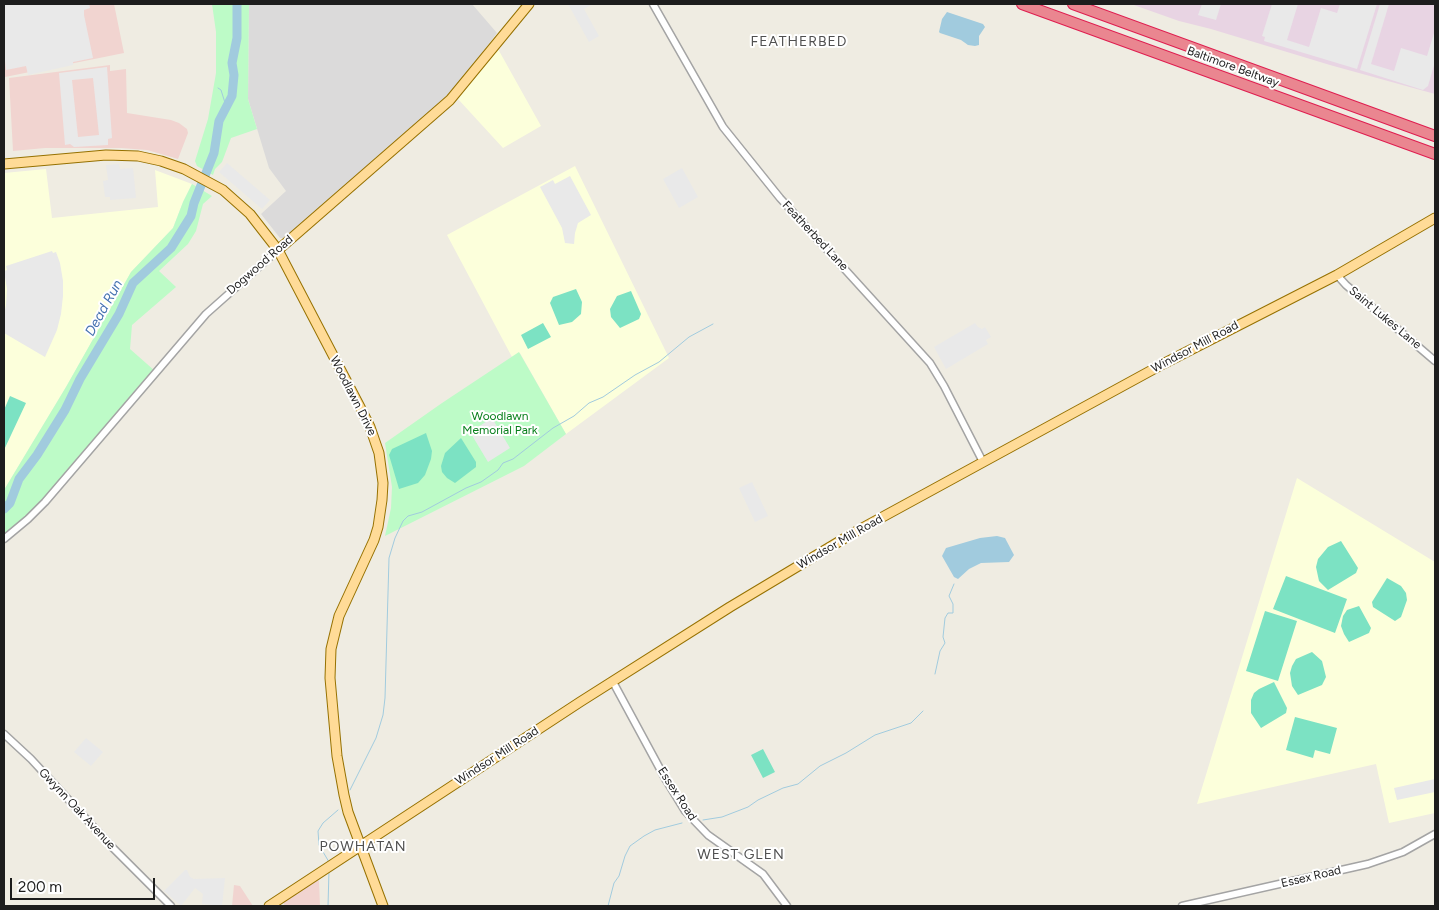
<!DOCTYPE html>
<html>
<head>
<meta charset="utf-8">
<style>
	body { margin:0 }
	#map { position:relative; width:1439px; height:910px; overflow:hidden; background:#efece2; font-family:Figtree,sans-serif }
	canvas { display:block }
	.frame { position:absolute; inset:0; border:5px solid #1d1d1d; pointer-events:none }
	.scale { position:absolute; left:10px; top:878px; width:145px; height:22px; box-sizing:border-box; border:2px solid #1d1d1d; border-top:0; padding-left:6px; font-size:15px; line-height:18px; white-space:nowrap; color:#1d1d1d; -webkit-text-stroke:4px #fff; paint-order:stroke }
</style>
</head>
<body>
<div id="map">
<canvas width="1439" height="910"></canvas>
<div class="frame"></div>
<div class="scale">200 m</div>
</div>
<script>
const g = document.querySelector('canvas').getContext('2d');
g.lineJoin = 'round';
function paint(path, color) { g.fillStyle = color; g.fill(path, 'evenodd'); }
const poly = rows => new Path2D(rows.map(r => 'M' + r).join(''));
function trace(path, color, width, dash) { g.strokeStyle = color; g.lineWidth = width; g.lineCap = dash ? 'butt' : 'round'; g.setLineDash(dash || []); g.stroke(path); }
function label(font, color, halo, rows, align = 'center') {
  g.font = font + ' Figtree,sans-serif'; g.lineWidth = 4; g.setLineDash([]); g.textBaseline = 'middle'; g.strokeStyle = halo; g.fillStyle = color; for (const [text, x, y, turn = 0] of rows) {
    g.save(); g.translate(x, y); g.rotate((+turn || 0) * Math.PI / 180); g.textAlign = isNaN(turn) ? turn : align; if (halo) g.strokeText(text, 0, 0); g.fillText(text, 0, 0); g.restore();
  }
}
paint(poly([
	[249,4,472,4,497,33,458,85,433,110,284,238,280,238,261,214,286,191,269,168,248,99]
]), '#dbdada');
paint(poly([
	[4,4,114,4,124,53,5,77],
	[110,65,110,71,126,69,127,113,171,120,179,123,187,129,188,133,178,159,147,150,121,148,45,148,13,151,9,78],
	[318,880,319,881,320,906,285,906,283,902],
	[234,885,240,886,253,906,232,906]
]), '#f1d4d0');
paint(poly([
	[1131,4,1435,4,1435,94,1330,65,1211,29,1179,21]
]), '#e8d4e3');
paint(poly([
	[498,49,541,126,503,148,458,99],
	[575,166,669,358,566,434,520,353,512,357,447,235],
	[46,169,52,218,158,207,155,170,192,184,183,202,173,228,131,272,66,387,4,490,4,173],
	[1297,478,1435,562,1435,813,1389,823,1376,764,1197,804]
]), '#fcffdb');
paint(poly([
	[212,4,249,4,248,99,257,129,231,138,222,162,215,169,213,175,197,166,195,161,208,119,216,73,216,32],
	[192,184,212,196,203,204,196,231,188,244,159,271,176,287,132,325,130,349,155,371,32,514,4,537,4,490,66,387,131,272,173,228,183,202],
	[519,352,566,434,524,466,385,536,391,508,392,487,385,443,442,403]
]), '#bdfbc7');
paint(poly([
	[576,289,582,302,581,314,572,322,559,325,550,303,553,297],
	[631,291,641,314,639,319,620,328,611,317,610,309,617,296],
	[543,323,551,337,528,349,521,335],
	[10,396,26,403,4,450,4,410],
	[426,433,432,451,431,459,425,475,418,483,399,489,389,455,392,449],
	[461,438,476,462,476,467,455,483,447,478,442,472,441,466,445,453],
	[1341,541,1358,568,1356,573,1328,590,1319,581,1316,567,1318,559,1328,547],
	[1286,576,1347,599,1335,633,1273,609],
	[1387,578,1401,586,1406,593,1407,600,1401,617,1395,621,1373,607,1372,602],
	[1359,606,1371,628,1369,633,1349,642,1344,634,1341,626,1343,616,1347,610],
	[1265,611,1297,621,1278,681,1246,671],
	[1312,652,1322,661,1326,677,1322,685,1298,695,1292,686,1290,673,1292,666,1296,659],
	[1274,682,1287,708,1286,713,1261,728,1251,713,1251,700,1254,693,1259,689],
	[1295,717,1337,728,1330,754,1315,750,1313,758,1286,750],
	[763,749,775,772,763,778,751,755]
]), '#7ce2c3');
paint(poly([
	[4,4,89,4,90,8,84,10,84,15,93,58,73,62,73,65,28,75,26,66,6,70,4,52],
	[568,4,590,4,591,5,584,9,599,36,589,42],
	[1202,4,1221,4,1216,20,1198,15],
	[1272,4,1298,4,1287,40,1309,47,1321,8,1337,13,1340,4,1377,4,1357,69,1264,41,1265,37,1262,36],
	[1380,4,1389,4,1371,64,1394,71,1401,48,1427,56,1435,30,1435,62,1428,86,1423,90,1360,70],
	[107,67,112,138,108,139,108,145,74,147,70,144,65,145,59,73],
	[93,78,99,135,78,137,72,80],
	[227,163,270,200,262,209,219,172],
	[119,164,120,169,133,168,136,198,110,200,110,197,105,197,103,181,108,180,106,165],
	[682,168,698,197,679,208,663,179],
	[570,176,591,215,578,223,575,233,574,244,565,243,562,228,540,187,553,180,555,184],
	[52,251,53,253,56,252,60,263,63,281,63,296,61,314,57,330,45,357,4,333,4,314,6,305,7,289,4,271,7,270,6,266],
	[975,323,978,327,982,329,985,327,991,337,986,340,988,344,946,369,934,347],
	[492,418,510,448,488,462,470,432],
	[752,482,768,516,755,522,739,488],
	[86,738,103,752,91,766,74,752],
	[1435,779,1435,792,1397,800,1394,788],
	[185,870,187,870,190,877,194,879,225,878,222,906,202,904,203,894,195,888,181,906,164,891]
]), '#e9e9e9');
paint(poly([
	[947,12,983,24,985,27,979,36,979,45,975,46,968,45,961,40,940,33,939,32,942,19],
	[997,536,1005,538,1014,555,1009,562,981,563,969,569,958,579,954,577,942,556,946,548,980,538]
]), '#a1cbde');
trace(poly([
	[218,88,221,90,226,106],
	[935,674,940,651,945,643,943,637,945,618,948,613,953,613,953,604,949,596,954,584],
	[350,790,376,738,383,715,385,698,389,558,395,538,403,521,408,516,422,512,466,488,481,482,498,470,503,463,513,459,553,428,574,416,589,403,603,397,635,375,659,362,689,337,713,324],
	[703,820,722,817,748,807,758,800,783,788,798,784,820,766,846,753,875,735,911,723,923,711],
	[329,862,319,845,318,831,323,823,338,810],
	[328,906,329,871],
	[608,906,614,883,619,876,625,856,630,846,644,836,655,830,682,823]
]), '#a1cbde', 1);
trace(poly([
	[4,509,10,503,19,479,37,455,65,410,80,379,119,314,133,283,171,248,191,216,194,203,214,153,219,121,232,96,234,75,232,63,237,38,237,4]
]), '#a1cbde', 9);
const minor = poly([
	[653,4,723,127,780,198,930,363,944,386,983,462],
	[1337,275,1346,285,1435,361],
	[4,539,28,519,45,502,206,314,278,250],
	[613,682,666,780,685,811,708,835,763,874,787,906],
	[4,734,31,759,113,848,171,906],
	[1182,906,1368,864,1403,852,1435,834]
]);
const major = poly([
	[4,164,106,155,138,156,161,161,184,169,223,190,250,214,278,250,360,407,370,427,379,453,383,483,382,500,378,527,374,540,339,616,331,649,330,678,337,756,344,795,348,812,383,906],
	[278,250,450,100,529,4],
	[269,906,580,702,730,607,855,532,1163,364,1337,275,1435,218]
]);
const highway = poly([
	[1022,4,1435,154],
	[1073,4,1435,136]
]);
trace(minor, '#a4a4a4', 9);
trace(major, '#967100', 11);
trace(highway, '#df1d4f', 12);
trace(minor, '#fff', 6);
trace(major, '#ffdb97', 9);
trace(highway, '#ea8690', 10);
label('12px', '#1d1d1d', '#fff', [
	["Baltimore Beltway",1233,67,20],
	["Featherbed Lane",815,236,47],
	["Dogwood Road",260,265,-41],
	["Saint Lukes Lane",1385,318,40],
	["Windsor Mill Road",1195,347,-28],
	["Woodlawn Drive",353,396,63],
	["Windsor Mill Road",840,542,-30],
	["Windsor Mill Road",497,756,-33],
	["Essex Road",677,794,57],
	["Gwynn Oak Avenue",77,809,47],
	["Essex Road",1311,877,-13]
]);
label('12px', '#077f1b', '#fff', [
	["Woodlawn",500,416],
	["Memorial Park",500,430]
]);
g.letterSpacing = '1px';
label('14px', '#505050', '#fff', [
	["FEATHERBED",799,42],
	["POWHATAN",363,847],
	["WEST GLEN",741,855]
]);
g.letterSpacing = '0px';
label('italic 14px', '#4672b0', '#fff', [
	["Dead Run",104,308,-61]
]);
</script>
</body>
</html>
